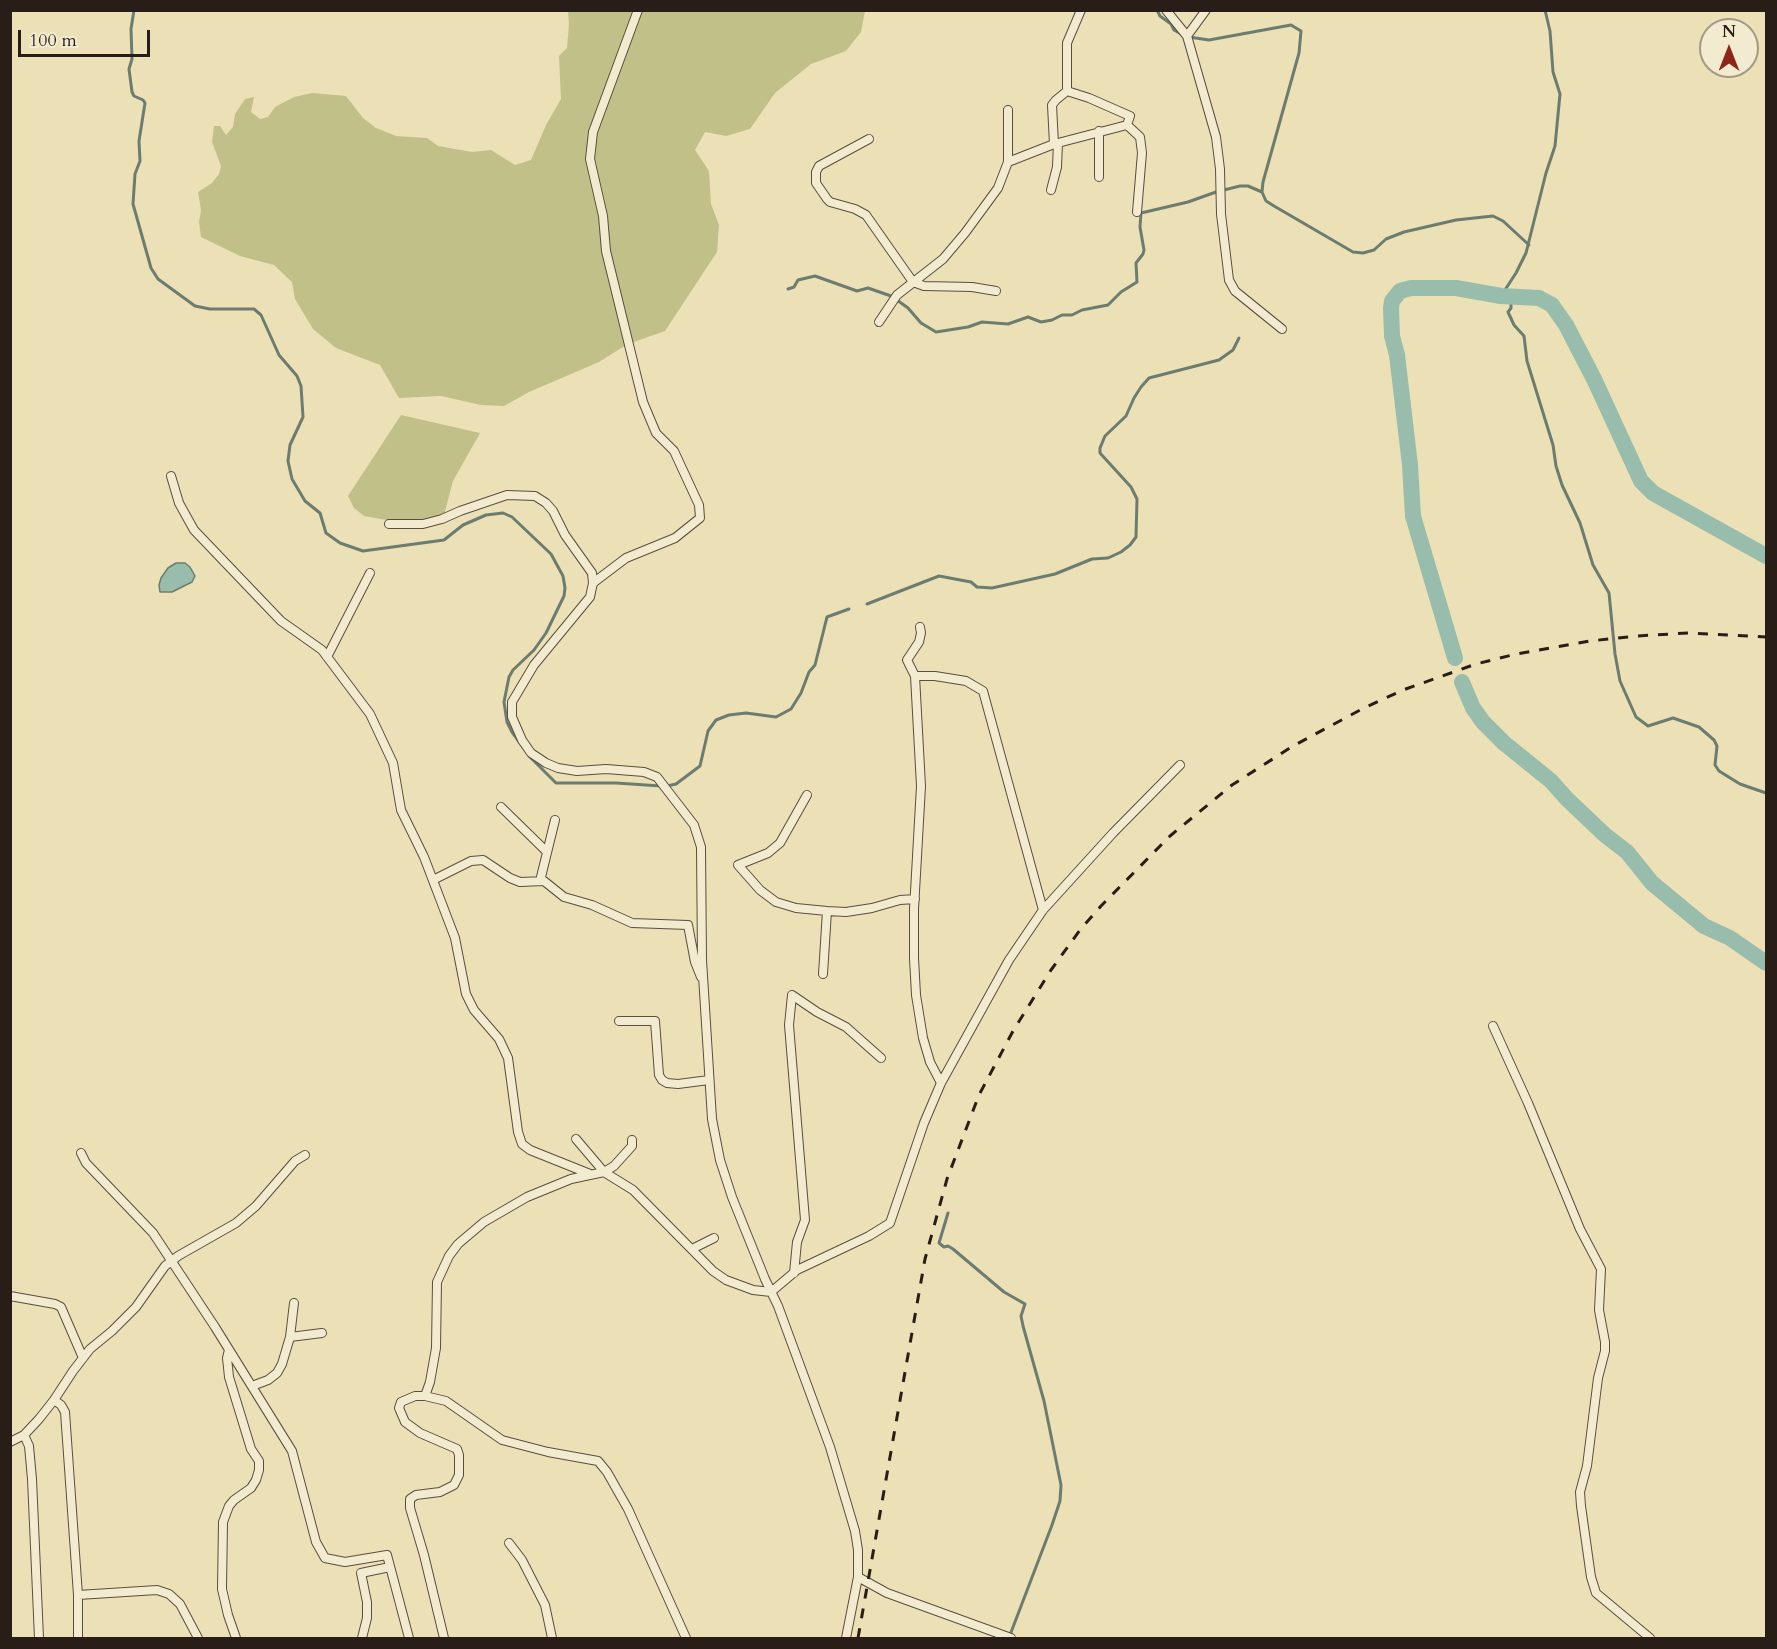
<!DOCTYPE html>
<html>
<head>
<meta charset="utf-8">
<style>
	body { margin:0 }
	#map { position:relative; width:1777px; height:1649px; overflow:hidden; background:#ece0b6; font-family:Cardo,serif }
	canvas { display:block }
	.frame { position:absolute; inset:0; border:12px solid #281d17; pointer-events:none }
	.north { position:absolute; left:1699px; top:18px; width:60px; height:60px; box-sizing:border-box; background:#f3ebd0; border:2px solid #a29986; border-radius:50%; rotate:0deg; font-size:16px; font-weight:700; line-height:24px; text-align:center; color:#281d17 }
	.north::after { content:''; display:block; margin:auto; width:21px; height:27px; background:#8f2418; clip-path:polygon(50% 0,100% 100%,50% 72%,0 100%) }
	.scale { position:absolute; left:18px; top:30px; width:132px; height:27px; box-sizing:border-box; border:3px solid #281d17; border-top:0; padding-left:8px; font-size:18px; line-height:21px; white-space:nowrap; color:#281d17; -webkit-text-stroke:4px #f3ebd0; paint-order:stroke }
</style>
</head>
<body>
<div id="map">
<canvas width="1777" height="1649"></canvas>
<div class="frame"></div>
<div class="north">N</div>
<div class="scale">100 m</div>
</div>
<script>
const g = document.querySelector('canvas').getContext('2d');
g.lineJoin = 'round';
function paint(path, color) { g.fillStyle = color; g.fill(path, 'evenodd'); }
const poly = rows => new Path2D(rows.map(r => 'M' + r).join(''));
function trace(path, color, width, dash) { g.strokeStyle = color; g.lineWidth = width; g.lineCap = dash ? 'butt' : 'round'; g.setLineDash(dash || []); g.stroke(path); }
paint(poly([
	[568,11,635,11,587,161,591,185,601,213,626,345,599,362,529,392,504,406,481,405,441,396,399,398,380,365,336,348,313,329,295,299,292,282,274,265,240,256,201,237,199,222,201,210,198,192,212,183,219,174,221,166,212,142,214,126,220,126,226,135,233,127,235,114,245,99,254,97,251,112,260,119,268,117,275,107,294,97,312,93,346,96,363,118,376,128,396,136,427,138,438,146,472,152,491,150,515,165,531,160,546,125,561,99,559,56,567,48,569,24],
	[640,11,865,11,861,32,846,51,811,64,775,93,750,129,726,136,705,132,695,150,709,171,711,204,719,225,717,252,665,331,631,343,608,248,592,157,595,134],
	[401,415,480,433,453,481,444,515,428,521,392,521,364,516,354,508,348,496]
]), '#c0c088');
const water = poly([
	[176,563,185,563,190,567,195,576,192,582,172,592,160,592,159,585,161,578,168,568,176,563]
]);
paint(water, '#99bdac');
trace(water, '#6c7d70', 1.5);
trace(poly([
	[134,10,131,29,132,59,129,69,132,92,134,96,143,100,145,103,139,141,140,161,135,174,133,204,151,268,158,279,195,306,210,309,254,309,261,315,279,355,297,376,301,386,303,417,290,445,288,461,292,479,305,501,320,513,326,533,340,543,363,551,444,540,463,525,486,515,503,513,512,517,551,554,563,576,565,588,564,596,546,633,534,650,513,670,509,677,504,702,507,722,512,732,531,758,556,783,616,783,661,786],
	[1157,10,1160,16,1171,24,1174,30,1183,35],
	[1189,37,1209,40,1291,25,1301,31,1299,53,1263,182,1262,192,1266,201,1274,206,1353,252,1363,253,1374,250,1386,239,1404,232,1456,220,1493,216,1503,221,1529,245],
	[788,289,794,287,798,280,815,276,857,291,868,288,891,296],
	[1501,296,1516,273,1526,253,1546,173,1555,146,1560,94,1553,72,1550,31,1545,10],
	[1511,296,1511,308,1508,312,1514,325,1524,336,1527,361,1553,445,1556,466,1562,485,1580,523,1593,565,1609,593,1615,654,1620,681,1636,717,1648,726,1673,718,1699,727,1714,740,1717,746,1715,765,1719,771,1740,784,1766,793],
	[897,300,908,308,921,323,936,332,968,327,982,322,1008,324,1028,317,1041,322,1052,320,1062,315,1072,315,1082,310,1108,305,1121,292,1137,282,1136,263,1143,254,1144,250,1140,227,1141,213,1188,202,1216,192,1240,186,1248,186,1262,192],
	[867,604,939,576,971,582,977,587,992,588,1055,574,1092,559,1108,558,1121,552,1130,545,1136,537,1137,499,1131,487,1100,453,1100,448,1105,436,1126,416,1134,398,1141,387,1149,378,1219,360,1233,350,1239,338],
	[667,786,676,784,700,766,708,731,716,720,729,715,746,713,776,717,791,709,801,693,809,672,815,665,827,617,849,609],
	[948,1213,939,1243,944,1247,948,1246,953,1249,1004,1292,1025,1304,1021,1316,1023,1326,1044,1401,1061,1485,1060,1501,1052,1525,1010,1635]
]), '#6c7d70', 3);
trace(poly([
	[1455,658,1413,516,1410,465,1397,355,1392,336,1391,308,1392,301,1400,291,1411,288,1456,288,1501,296,1539,298,1552,305,1566,325,1594,379,1641,481,1653,493,1766,556],
	[1462,682,1473,708,1483,722,1504,743,1551,781,1567,799,1605,835,1627,852,1652,883,1704,926,1730,938,1766,963]
]), '#99bdac', 16);
const minor = poly([
	[1166,10,1187,36],
	[1206,10,1187,36,1216,137,1220,169,1221,214,1229,280,1235,291,1282,329],
	[1127,125,1140,137,1142,153,1137,212],
	[1099,131,1099,177],
	[869,139,819,166,816,172,816,183,827,199,830,202,855,209,866,215,913,282,924,286,972,287,996,291],
	[1054,144,1052,105,1056,100,1067,91,1067,43,1081,10],
	[1008,162,1008,110],
	[1051,190,1057,167,1058,143],
	[879,322,897,295,943,259,965,233,998,188,1008,162,1054,144,1127,125,1130,116,1089,98,1067,91],
	[171,476,179,503,194,530,281,621,322,650,370,714,393,763,401,810,424,857,455,938,466,994,474,1010,499,1039,508,1058,518,1132,522,1144,530,1150,590,1174],
	[389,524,423,524,442,519,460,511,507,495,535,496,546,503,553,511,565,535,592,573,593,583,590,597,534,665,512,702,512,717,522,740,531,753,546,763,558,768,577,771,606,769,644,772,657,777,694,825,701,847,702,960,712,1119,720,1160,732,1197,765,1279,778,1306,830,1447,855,1531,858,1550,858,1577,846,1638],
	[593,583,626,558,675,538,700,518,699,505,674,451,656,433,643,402,606,251,603,216,590,159,593,132,638,10],
	[920,627,921,633,919,642,907,660,915,676,921,786,914,909,914,958,916,995,923,1038,930,1062,941,1083],
	[327,657,370,573],
	[915,676,935,676,966,681,983,691,1043,910],
	[807,795,780,843,768,853,738,865,760,890,776,902,796,908,827,911,846,912,872,908,900,900,915,899],
	[501,807,547,852],
	[433,880,471,861,483,860,510,878,520,882,544,881,564,897,592,905,632,923,688,925,695,962,701,977],
	[540,881,555,820],
	[823,974,827,911],
	[619,1021,655,1021,659,1075,662,1080,667,1083,678,1084,709,1080],
	[1493,1026,1528,1103,1580,1229,1601,1269,1599,1310,1605,1342,1605,1351,1598,1378,1587,1466,1580,1492,1581,1506,1591,1577,1596,1593,1650,1638],
	[576,1139,604,1172,633,1190,713,1271,726,1280,753,1290,771,1292,797,1270,869,1236,890,1223,924,1123,941,1083,1009,960,1043,910,1113,833,1180,765],
	[81,1153,86,1163,153,1233,215,1327,292,1451,316,1542,325,1558,345,1562,387,1555,409,1638],
	[692,1249,714,1238],
	[794,1273,797,1242,805,1220,789,1025,792,995,817,1012,846,1027,881,1058],
	[10,1296,55,1304,61,1307,83,1358],
	[290,1337,322,1333],
	[229,1350,227,1358,229,1377,251,1449,259,1461,259,1470,256,1480,251,1488,234,1500,229,1506,223,1522,222,1589,228,1615,236,1638],
	[252,1386,268,1380,277,1373,282,1364,290,1337,294,1303],
	[425,1396,430,1382,436,1348,437,1282,449,1256,458,1244,484,1222,527,1197,571,1179,604,1172,614,1166,632,1146,632,1140],
	[54,1400,61,1405,65,1412,78,1595,78,1638],
	[24,1435,29,1446,32,1479,39,1638],
	[10,1442,24,1435,39,1419,54,1400,73,1371,90,1349,112,1331,136,1307,165,1266,178,1256,236,1223,256,1206,295,1161,305,1155],
	[509,1543,522,1560,545,1605,552,1638],
	[858,1577,887,1593,1011,1638],
	[78,1595,157,1590,169,1594,180,1604,198,1638],
	[362,1638,367,1618,367,1602,361,1573,390,1567],
	[444,1638,424,1555,410,1508,410,1499,416,1495,440,1492,454,1485,459,1475,459,1455,457,1449,420,1433,405,1422,399,1408,401,1402,415,1396,425,1396,446,1401,502,1440,548,1452,598,1461,607,1472,628,1509,686,1638]
]);
trace(minor, '#594e3f', 10);
trace(minor, '#f3ebd0', 8);
trace(poly([
	[858,1638,925,1259,947,1179,979,1095,1013,1031,1051,970,1080,930,1101,906,1170,836,1232,785,1293,746,1364,708,1403,690,1476,664,1516,654,1590,641,1637,636,1688,633,1766,637]
]), '#281d17', 3, [10, 10]);
</script>
</body>
</html>
